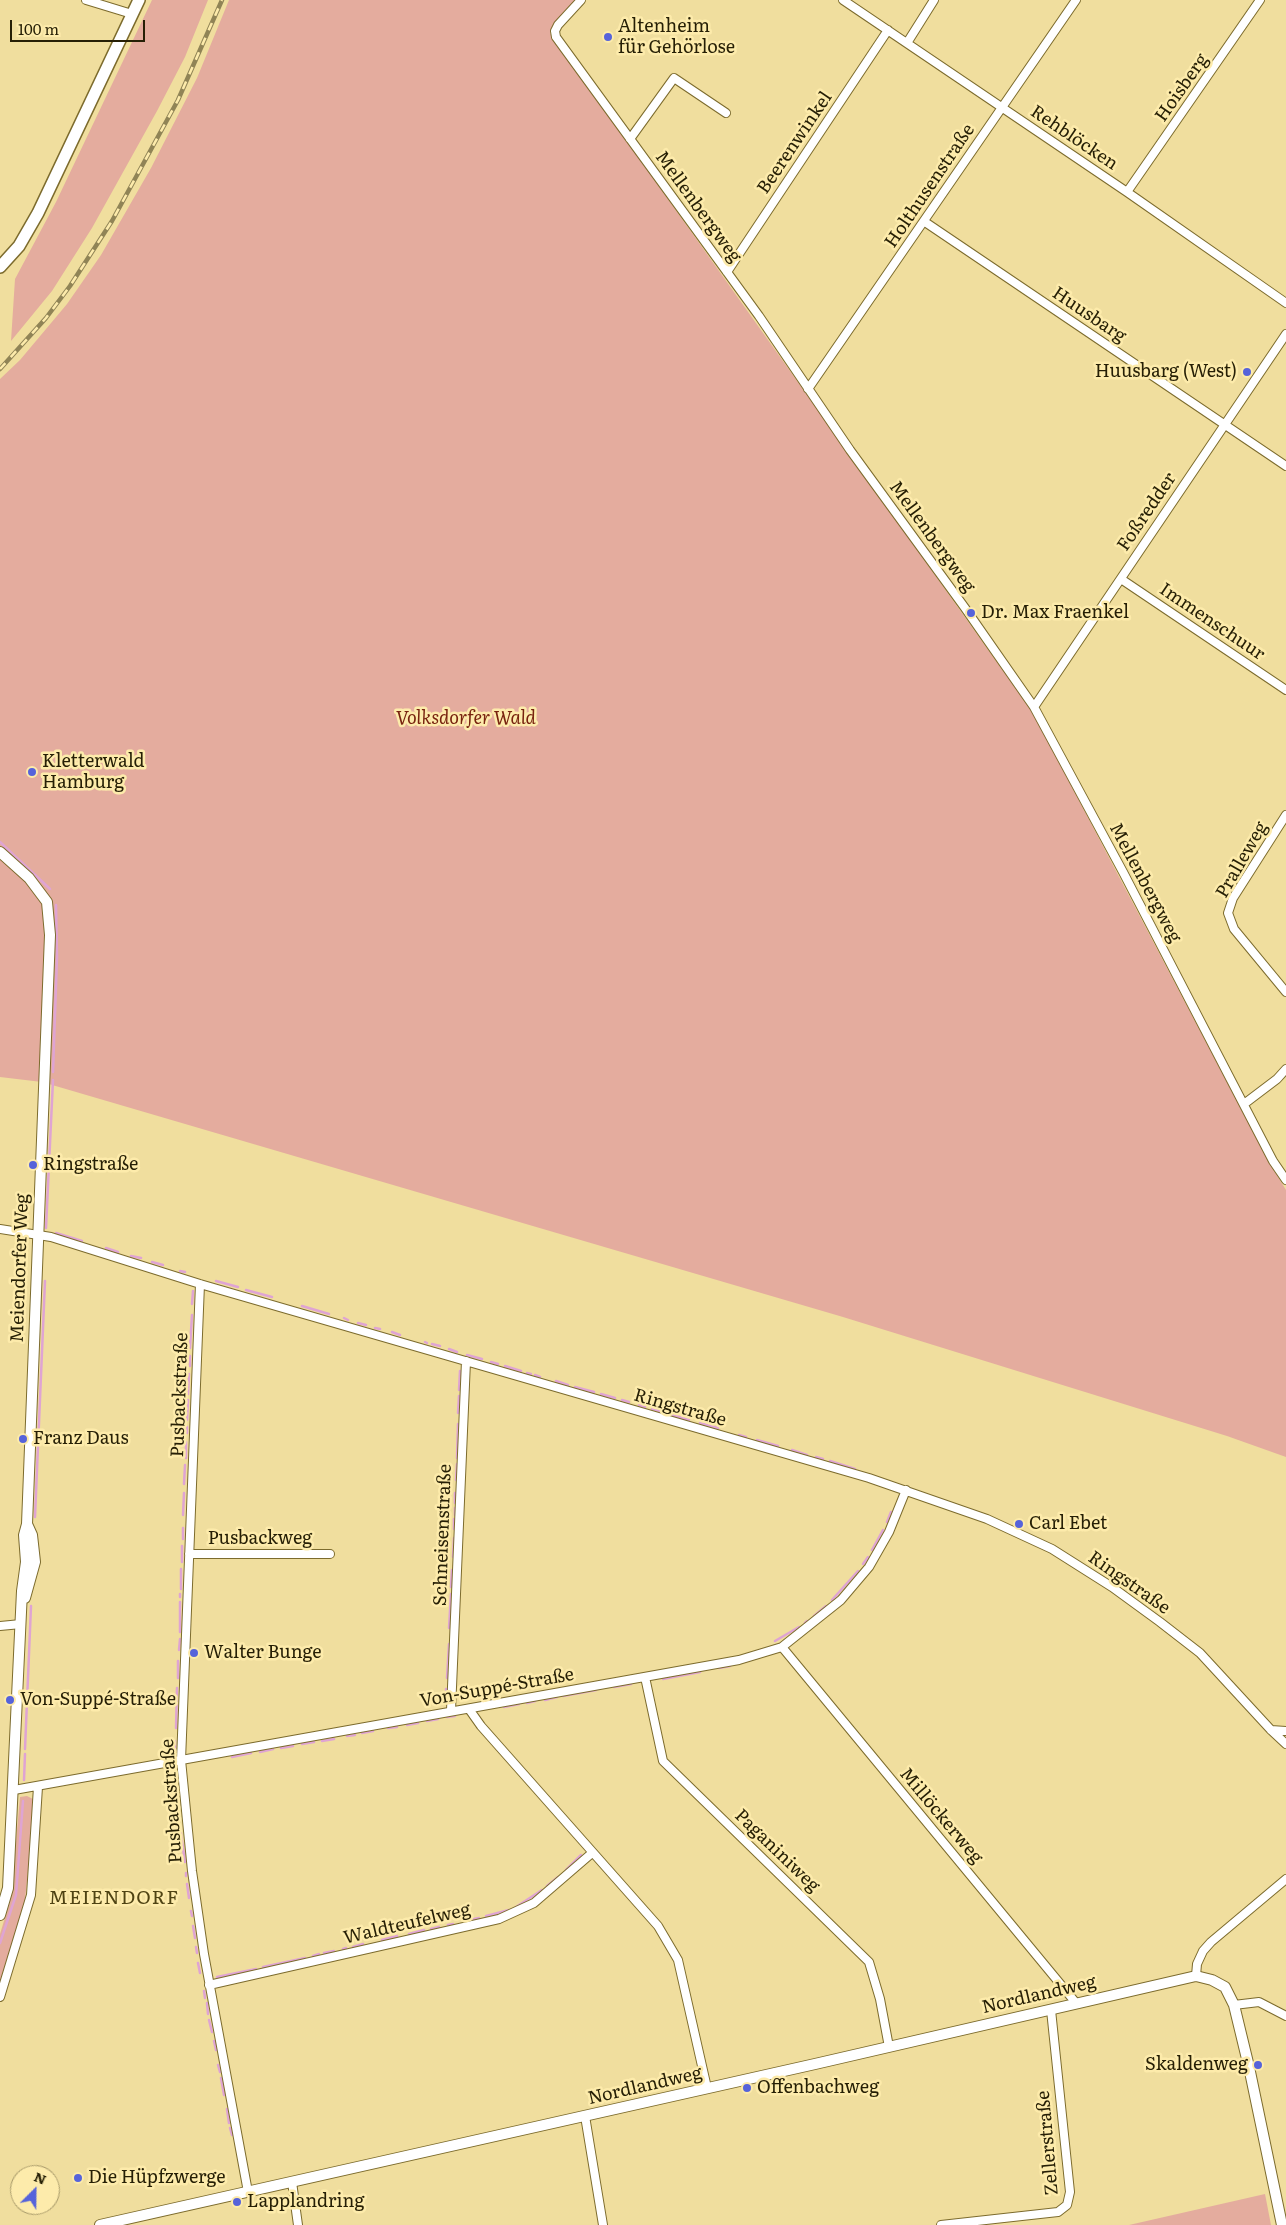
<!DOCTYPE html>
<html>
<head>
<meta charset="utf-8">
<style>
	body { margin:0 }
	#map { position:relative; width:1286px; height:2225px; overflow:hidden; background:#f0de9e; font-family:Literata,serif }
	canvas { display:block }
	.north { position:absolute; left:10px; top:2165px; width:50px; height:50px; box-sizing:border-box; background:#fdebab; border:1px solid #a79969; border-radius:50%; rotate:23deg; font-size:14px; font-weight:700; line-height:20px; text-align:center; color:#261f05 }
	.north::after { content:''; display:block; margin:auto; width:18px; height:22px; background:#5663da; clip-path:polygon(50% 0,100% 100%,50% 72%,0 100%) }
	.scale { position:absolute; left:10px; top:20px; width:135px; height:22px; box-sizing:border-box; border:2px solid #261f05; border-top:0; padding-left:6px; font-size:15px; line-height:18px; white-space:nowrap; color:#261f05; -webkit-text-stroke:4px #fdebab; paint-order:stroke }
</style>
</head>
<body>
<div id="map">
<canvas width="1286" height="2225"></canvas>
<div class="north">N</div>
<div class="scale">100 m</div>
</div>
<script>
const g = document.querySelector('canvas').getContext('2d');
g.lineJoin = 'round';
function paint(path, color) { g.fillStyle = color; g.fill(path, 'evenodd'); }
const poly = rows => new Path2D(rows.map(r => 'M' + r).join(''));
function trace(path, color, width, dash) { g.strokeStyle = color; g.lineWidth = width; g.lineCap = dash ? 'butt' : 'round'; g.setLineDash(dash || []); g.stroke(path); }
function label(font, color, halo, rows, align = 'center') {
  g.font = font + ' Literata,serif'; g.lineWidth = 5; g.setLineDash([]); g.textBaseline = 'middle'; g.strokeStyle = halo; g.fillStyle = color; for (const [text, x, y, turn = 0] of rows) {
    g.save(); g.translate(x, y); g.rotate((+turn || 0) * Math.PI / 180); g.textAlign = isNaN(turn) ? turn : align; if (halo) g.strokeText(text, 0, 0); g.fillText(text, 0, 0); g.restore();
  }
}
paint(poly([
	[152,0,208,0,185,57,157,111,92,228,52,291,11,341,15,279,56,202],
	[229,0,577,0,550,33,1033,713,1270,1164,1286,1190,1286,1457,1227,1436,843,1317,42,1082,0,1077,0,379,20,360,67,304,101,255,151,168,197,78],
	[27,1796,35,1800,25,1900,0,1983,0,1934,11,1898,20,1797],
	[1265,2194,1271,2225,1129,2225]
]), '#e4ac9e');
trace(poly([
	[0,842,50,889],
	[53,1072,57,957,56,905],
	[46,1228,53,1080],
	[56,1233,82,1241],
	[106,1248,118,1252],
	[131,1256,141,1258],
	[152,1262,163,1265],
	[180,1271,185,1272],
	[216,1281,238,1287],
	[246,1290,272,1297],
	[192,1304,193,1291],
	[302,1306,329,1314],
	[344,1318,348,1320],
	[358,1323,366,1325],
	[375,1328,380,1329],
	[392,1332,400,1335],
	[425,1342,427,1343],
	[432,1344,440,1346],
	[190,1348,192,1315],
	[449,1349,457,1352],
	[467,1355,482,1359],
	[491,1362,498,1364],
	[190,1366,190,1356],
	[505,1366,521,1371],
	[527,1373,531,1374],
	[535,1375,540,1377],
	[556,1381,568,1385],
	[575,1387,594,1392],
	[459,1390,460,1371],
	[188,1394,189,1374],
	[601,1394,615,1398],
	[622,1400,629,1402],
	[639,1405,645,1407],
	[652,1409,660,1411],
	[458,1413,459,1396],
	[672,1415,689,1420],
	[187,1420,188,1400],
	[700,1423,718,1428],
	[187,1433,187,1427],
	[739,1435,746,1437],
	[757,1440,778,1446],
	[792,1450,807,1455],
	[816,1457,823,1459],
	[186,1458,186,1442],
	[457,1458,458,1424],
	[830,1461,855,1469],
	[456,1480,457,1464],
	[184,1484,185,1465],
	[455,1503,455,1493],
	[183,1515,184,1493],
	[455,1515,455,1508],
	[35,1517,45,1281],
	[887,1522,891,1512],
	[454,1529,454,1519],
	[183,1539,183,1528],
	[872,1550,883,1530],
	[453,1557,454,1538],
	[182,1562,182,1546],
	[863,1564,868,1557],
	[451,1587,452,1570],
	[181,1589,181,1569],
	[180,1597,180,1594],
	[832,1600,858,1571],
	[814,1616,826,1606],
	[805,1623,807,1621],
	[449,1628,451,1594],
	[180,1632,180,1602],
	[775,1641,799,1627],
	[179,1650,180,1639],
	[719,1668,730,1666],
	[178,1678,178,1661],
	[447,1678,449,1644],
	[663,1679,700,1672],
	[614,1687,631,1684],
	[563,1696,596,1690],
	[545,1700,557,1697],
	[446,1703,446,1689],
	[527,1703,535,1701],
	[504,1707,519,1704],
	[447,1717,455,1716],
	[427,1721,438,1719],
	[407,1725,418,1723],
	[176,1728,177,1688],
	[388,1728,397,1727],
	[362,1733,373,1731],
	[347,1736,355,1735],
	[322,1741,334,1739],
	[302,1744,314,1742],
	[281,1748,293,1746],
	[25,1749,31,1606],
	[175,1751,175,1741],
	[260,1752,273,1749],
	[232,1757,251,1753],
	[175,1776,177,1802],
	[24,1780,25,1754],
	[180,1828,185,1862],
	[566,1870,581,1855],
	[186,1873,186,1876],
	[187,1884,189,1898],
	[547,1886,558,1877],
	[516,1907,542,1890],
	[191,1911,192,1916],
	[486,1916,509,1910],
	[464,1921,479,1918],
	[448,1925,453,1924],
	[193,1926,195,1938],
	[431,1929,439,1927],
	[409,1934,424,1930],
	[382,1940,397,1936],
	[0,1943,16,1895,23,1801],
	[196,1947,197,1953],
	[353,1947,363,1944],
	[343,1949,346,1948],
	[324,1953,334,1951],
	[313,1956,319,1954],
	[198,1963,200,1973],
	[263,1967,305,1958],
	[217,1977,256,1969],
	[204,1991,205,1998],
	[207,2003,208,2014],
	[209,2020,212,2032],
	[214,2041,216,2050],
	[218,2065,220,2072],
	[221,2078,224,2095],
	[227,2109,229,2123],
	[230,2128,232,2135]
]), '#dfa4d3', 2.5);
const minor = poly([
	[86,0,132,14],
	[581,0,558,25,555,31,556,37,759,316,850,450,965,608,1034,707,1123,872,1273,1161,1286,1180],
	[843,0,1127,192,1286,303],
	[907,43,934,0],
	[630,139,674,78,726,113],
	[1127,192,1260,0],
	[925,222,1286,466],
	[727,272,888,30],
	[808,389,1076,0],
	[1121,579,1286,690],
	[1034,707,1286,334],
	[1286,815,1233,898,1228,913,1234,929,1286,992],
	[1244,1104,1277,1079,1286,1069],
	[0,1229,51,1237,200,1284,869,1478,987,1519,1052,1549,1112,1587,1160,1622,1200,1653,1271,1730,1286,1744],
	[200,1284,181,1760,192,1871,204,1954,248,2192],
	[189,1554,330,1554],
	[0,1626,21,1624],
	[782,1647,1076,2003],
	[645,1677,663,1761,869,1962,880,1999,889,2047],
	[469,1709,481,1726,658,1926,678,1960,707,2088],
	[451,1710,466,1361],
	[1271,1730,1286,1731],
	[14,1790,739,1660,782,1647,841,1600,869,1567,889,1532,906,1490],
	[1196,1976,1197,1964,1203,1951,1211,1942,1286,1879],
	[209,1985,499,1919,534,1903,592,1853],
	[0,1997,31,1895,38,1787],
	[1234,2005,1259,2002,1286,2016],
	[585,2116,603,2225],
	[292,2182,298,2225],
	[941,2225,1058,2212,1067,2205,1070,2192,1051,2010]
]);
const tertiary = poly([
	[0,852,29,878,47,902,50,935,27,1524,24,1535,26,1562,22,1591,8,1888,0,1915],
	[25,1598,35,1562,32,1535,27,1524],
	[100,2225,815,2064,1196,1976,1212,1980,1225,1987,1234,2005,1249,2067,1282,2225]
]);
const secondary = poly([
	[0,267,19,246,38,213,139,0]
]);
trace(minor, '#7c6b2d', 10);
trace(tertiary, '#7c6b2d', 12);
trace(secondary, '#7c6b2d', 14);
trace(minor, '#fff', 8);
trace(tertiary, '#fff', 10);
trace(secondary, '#fff', 11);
const rail = poly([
	[0,369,46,318,70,286,112,221,178,100,222,0]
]);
trace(rail, '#908456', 4.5);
trace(rail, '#fdebab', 2.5, [8]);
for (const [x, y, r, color] of [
	[608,37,5,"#5663da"],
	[1247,372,5,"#5663da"],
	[971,613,5,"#5663da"],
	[32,772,5,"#5663da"],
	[33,1165,5,"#5663da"],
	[23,1439,5,"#5663da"],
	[1019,1524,5,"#5663da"],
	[194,1653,5,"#5663da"],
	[10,1700,5,"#5663da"],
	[1258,2065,5,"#5663da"],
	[747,2088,5,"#5663da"],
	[78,2178,5,"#5663da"],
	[237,2202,5,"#5663da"]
]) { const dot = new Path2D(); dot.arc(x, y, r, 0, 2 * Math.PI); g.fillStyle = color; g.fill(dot); trace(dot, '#fdebab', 2); }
label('18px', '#261f05', '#fdebab', [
	["Altenheim",618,27],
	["für Gehörlose",618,48],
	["Huusbarg (West)",1237,372,"right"],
	["Dr. Max Fraenkel",981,613],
	["Kletterwald",42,762],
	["Hamburg",42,783],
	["Ringstraße",43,1165],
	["Franz Daus",33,1439],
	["Carl Ebet",1029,1524],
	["Walter Bunge",204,1653],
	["Von-Suppé-Straße",20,1700],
	["Skaldenweg",1248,2065,"right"],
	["Offenbachweg",757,2088],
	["Die Hüpfzwerge",88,2178],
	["Lapplandring",247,2202]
], 'left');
label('18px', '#261f05', '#fdebab', [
	["Hoisberg",1182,88,-55],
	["Rehblöcken",1074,138,34],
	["Beerenwinkel",795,143,-56],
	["Holthusenstraße",930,186,-56],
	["Mellenbergweg",698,207,54],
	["Huusbarg",1089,315,34],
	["Foßredder",1147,512,-56],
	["Mellenbergweg",932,537,54],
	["Immenschuur",1212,622,34],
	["Pralleweg",1242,860,-60],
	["Mellenbergweg",1145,883,62],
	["Meiendorfer Weg",20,1268,-88],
	["Pusbackstraße",180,1395,-88],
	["Ringstraße",680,1408,16],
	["Schneisenstraße",443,1535,-88],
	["Pusbackweg",260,1539],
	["Ringstraße",1129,1583,35],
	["Von-Suppé-Straße",497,1688,-10],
	["Pusbackstraße",172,1801,-94],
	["Millöckerweg",941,1816,50],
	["Paganiniweg",777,1851,44],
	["Waldteufelweg",407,1924,-13],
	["Nordlandweg",1039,1995,-13],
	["Nordlandweg",645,2086,-13],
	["Zellerstraße",1048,2143,-95]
]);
label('italic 18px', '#78230f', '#fdebab', [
	["Volksdorfer Wald",466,719]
]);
g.letterSpacing = '1px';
label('19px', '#4f4313', '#fdebab', [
	["MEIENDORF",114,1898]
]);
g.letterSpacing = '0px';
</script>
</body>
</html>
